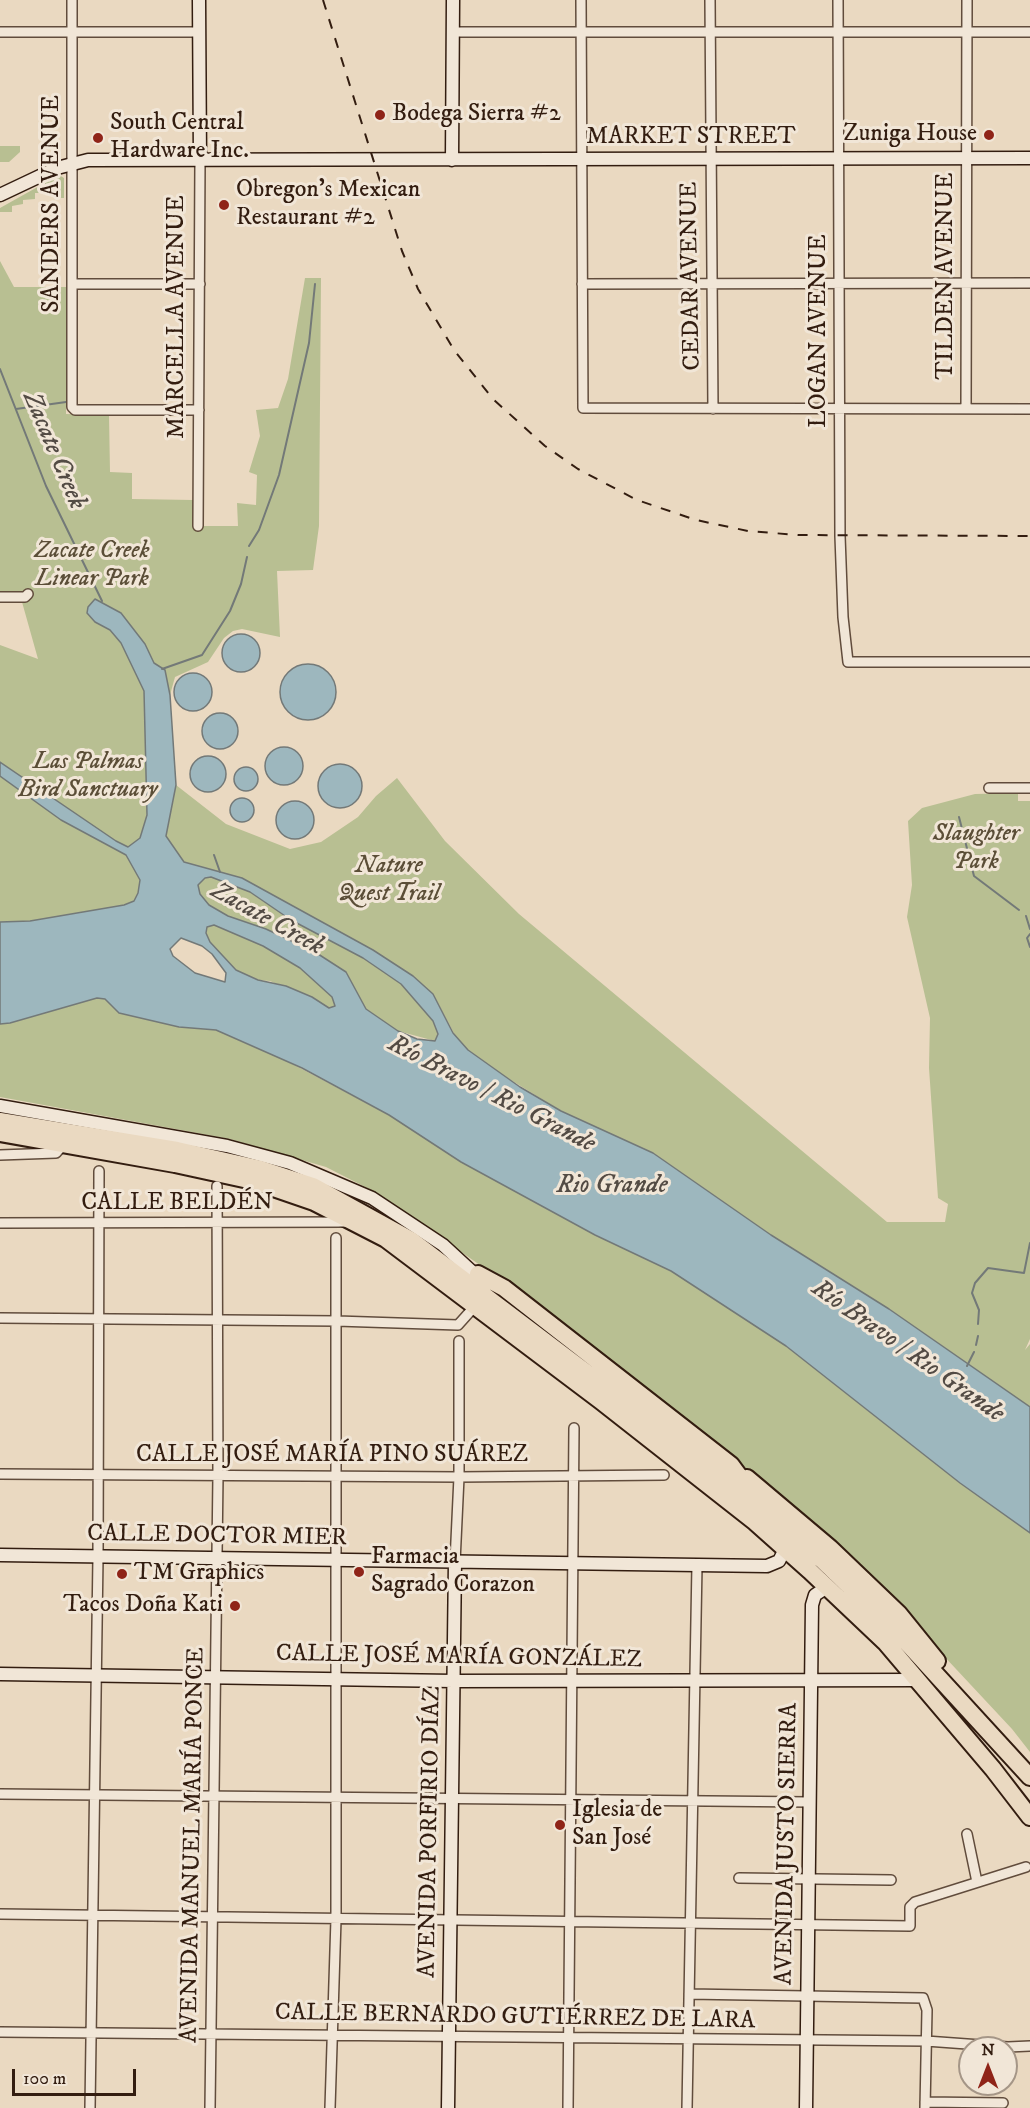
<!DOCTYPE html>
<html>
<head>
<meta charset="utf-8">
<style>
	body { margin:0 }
	#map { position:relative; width:1030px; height:2108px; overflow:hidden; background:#ead9c1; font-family:"IM FELL DW Pica",serif }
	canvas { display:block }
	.north { position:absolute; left:958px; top:2036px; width:60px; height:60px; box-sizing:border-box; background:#f1e6d7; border:2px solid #a59687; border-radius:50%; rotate:0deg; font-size:16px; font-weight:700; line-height:24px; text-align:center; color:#331d10 }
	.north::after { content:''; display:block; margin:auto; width:21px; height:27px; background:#8f2418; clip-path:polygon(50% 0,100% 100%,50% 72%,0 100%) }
	.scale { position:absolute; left:12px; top:2069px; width:124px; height:27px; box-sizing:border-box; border:3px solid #331d10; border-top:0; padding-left:8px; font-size:18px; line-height:21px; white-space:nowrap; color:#331d10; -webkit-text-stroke:4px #f1e6d7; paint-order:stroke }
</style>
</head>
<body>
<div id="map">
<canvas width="1030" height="2108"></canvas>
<div class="north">N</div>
<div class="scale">100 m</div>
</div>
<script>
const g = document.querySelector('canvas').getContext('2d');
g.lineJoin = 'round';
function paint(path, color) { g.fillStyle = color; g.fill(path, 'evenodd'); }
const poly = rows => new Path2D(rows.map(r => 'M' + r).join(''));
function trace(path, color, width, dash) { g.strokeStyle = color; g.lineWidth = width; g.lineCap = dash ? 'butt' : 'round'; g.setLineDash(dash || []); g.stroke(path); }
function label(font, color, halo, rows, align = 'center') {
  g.font = font + ' "IM FELL DW Pica",serif'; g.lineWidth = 6; g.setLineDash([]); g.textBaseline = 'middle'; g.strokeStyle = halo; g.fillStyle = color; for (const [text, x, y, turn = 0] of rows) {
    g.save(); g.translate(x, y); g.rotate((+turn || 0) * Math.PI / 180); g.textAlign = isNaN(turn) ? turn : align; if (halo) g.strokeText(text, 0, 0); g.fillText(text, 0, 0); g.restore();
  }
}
paint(poly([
	[0,146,20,146,20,152,9,162,0,162],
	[59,175,64,178,64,198,57,198,53,187,46,187,45,193,35,193,35,199,23,200,23,204,12,206,12,212,0,212,0,208],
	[0,261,14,287,66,287,66,414,109,415,110,472,132,473,132,499,193,500,194,526,238,526,237,503,256,505,257,475,249,472,260,436,256,410,278,408,288,379,305,278,321,278,319,526,313,570,277,571,280,637,242,629,233,631,224,638,208,662,175,677,170,695,176,785,226,824,290,849,321,842,358,817,376,796,397,778,445,841,519,914,887,1222,945,1222,948,1204,938,1198,929,1068,930,1018,907,917,912,885,908,821,922,808,975,794,1018,793,1018,801,1030,801,1030,1339,1025,1350,1030,1344,1030,1407,889,1309,771,1235,653,1153,561,1111,506,1077,468,1050,457,1039,433,994,413,976,373,950,242,878,184,862,166,837,134,901,124,905,30,921,0,922,0,645,38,659,22,602,0,601],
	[211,877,250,892,291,920,363,958,401,984,433,1021,438,1034,435,1041,398,1031,366,1009,346,972,315,952,266,929,228,916,209,905,200,894,198,885,205,878],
	[214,925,263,946,300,968,332,997,335,1006,329,1008,270,981,258,980,236,970,210,942,206,933,207,927],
	[97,998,105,999,119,1013,179,1027,216,1030,264,1049,389,1115,461,1162,595,1235,671,1271,786,1346,960,1483,1030,1533,1030,1752,1012,1729,914,1624,546,1311,375,1192,326,1167,230,1139,0,1097,0,1024,10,1023]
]), '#b8bf92');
const water = poly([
	[95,599,121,613,145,644,154,663,165,670,170,695,176,785,166,836,184,862,242,878,373,950,413,976,433,994,453,1033,468,1050,520,1087,561,1111,653,1153,771,1235,889,1309,1030,1407,1030,1533,960,1483,786,1346,671,1271,595,1235,461,1162,389,1115,302,1068,216,1030,179,1027,119,1013,105,999,97,998,10,1023,0,1024,0,922,30,921,124,905,134,901,138,893,140,880,126,855,61,820,0,776,0,762,116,841,128,847,140,838,147,815,144,691,121,643,110,630,95,622,87,613,88,607,95,599],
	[211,877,250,892,291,920,363,958,401,984,433,1021,438,1034,435,1041,417,1039,398,1031,366,1009,346,972,315,952,266,929,228,916,209,905,200,894,198,885,205,878,211,877],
	[214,925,263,946,300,968,332,997,335,1006,329,1008,312,997,286,986,258,980,236,970,210,942,206,933,207,927,214,925],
	[181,938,202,946,212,954,226,973,225,982,195,973,173,956,170,949,181,938],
	'222 653a19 19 0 1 1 38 0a19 19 0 1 1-38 0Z',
	'280 692a28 28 0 1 1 56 0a28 28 0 1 1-56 0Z',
	'174 692a19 19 0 1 1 38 0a19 19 0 1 1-38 0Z',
	'202 731a18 18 0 1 1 36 0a18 18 0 1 1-36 0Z',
	'265 766a19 19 0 1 1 38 0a19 19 0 1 1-38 0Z',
	'190 774a18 18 0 1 1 36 0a18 18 0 1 1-36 0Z',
	'318 786a22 22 0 1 1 44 0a22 22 0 1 1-44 0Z',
	'234 779a12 12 0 1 1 24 0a12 12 0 1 1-24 0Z',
	'230 810a12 12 0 1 1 24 0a12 12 0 1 1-24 0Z',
	'276 820a19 19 0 1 1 38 0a19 19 0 1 1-38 0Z'
]);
paint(water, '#9db7be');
trace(water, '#737978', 1.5);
trace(poly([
	[0,369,46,486,102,601],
	[16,409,66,402],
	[249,546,259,530,279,475,309,343,315,284],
	[162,669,202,655,230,611,241,584,247,557],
	[959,817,974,876,1019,910],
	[214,855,220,872],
	[1026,916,1030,929],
	[1030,934,1027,938,1030,947],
	[978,1324,979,1310,972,1293,975,1283,988,1268,1024,1273,1030,1243],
	[976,1345,978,1336],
	[967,1366,974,1352]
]), '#737978', 2);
const street = poly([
	[72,0,72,407,75,410,199,410],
	[581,0,583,408,1030,409],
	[710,0,713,409],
	[838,0,840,536,843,617,848,662,1030,662],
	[0,32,199,32],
	[453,32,1030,32],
	[72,284,200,284],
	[582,284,1030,283],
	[966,409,967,0],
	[198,526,200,160],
	[0,597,25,597,28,594],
	[989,788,1030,788],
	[0,1155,56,1153,63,1145],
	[0,1223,346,1222],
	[0,1318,337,1321,458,1325,475,1306],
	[0,1474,459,1477,664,1475],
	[455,1562,459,1477,459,1341],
	[0,1794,809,1802],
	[967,1834,977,1882],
	[739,1878,891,1880],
	[0,1914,910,1926,910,1907,915,1902,1026,1867],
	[689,1994,923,1998,927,2010,925,2108],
	[0,2032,926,2041,1008,2047,1030,2046],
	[925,2102,1003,2103],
	[90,2108,98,1557,99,1171],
	[210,2108,218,1475,217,1186],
	[330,2108,336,1919,336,1238],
	[568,2108,574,1428],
	[687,2108,697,1565]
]);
const secondary = poly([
	[199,0,200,160],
	[452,160,453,0],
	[0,195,57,168,88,160,1030,158],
	[0,1106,227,1146,290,1163,372,1198,443,1245,482,1281],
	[0,1555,767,1566,779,1561,785,1549],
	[0,1674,453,1681,918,1680],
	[448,2108,455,1562],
	[806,2108,812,1605,815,1595,827,1587]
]);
const highway = poly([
	[0,1121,177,1150,261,1169,313,1186,411,1240,694,1454,822,1560,898,1633,1030,1777],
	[0,1133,175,1164,253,1181,314,1202,386,1239,601,1401,755,1522,810,1571,886,1643,993,1769,1030,1817],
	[478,1274,504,1288,731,1465,751,1492],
	[747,1478,830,1548,899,1614,937,1661]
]);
trace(street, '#614c3c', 12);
trace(secondary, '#331d10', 15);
trace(highway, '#331d10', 20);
trace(street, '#f1e6d7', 9);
trace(secondary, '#f1e6d7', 12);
trace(highway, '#ead9c1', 16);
trace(poly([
	[323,0,402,251,418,289,454,350,493,399,545,446,578,469,637,500,696,520,748,531,798,535,1030,536]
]), '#331d10', 2, [10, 10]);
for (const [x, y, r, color] of [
	[380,115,6,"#8f2418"],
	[989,135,6,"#8f2418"],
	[98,138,6,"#8f2418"],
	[224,205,6,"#8f2418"],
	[359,1572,6,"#8f2418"],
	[122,1574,6,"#8f2418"],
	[235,1606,6,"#8f2418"],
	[560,1825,6,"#8f2418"]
]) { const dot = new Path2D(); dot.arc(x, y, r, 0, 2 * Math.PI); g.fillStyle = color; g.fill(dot); trace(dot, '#f1e6d7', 2); }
label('24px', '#331d10', '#f1e6d7', [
	["Bodega Sierra #2",392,115],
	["South Central",110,124],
	["Hardware Inc.",110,152],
	["Zuniga House",977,135,"right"],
	["Obregon's Mexican",236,191],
	["Restaurant #2",236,219],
	["Farmacia",371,1558],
	["Sagrado Corazon",371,1586],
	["TM Graphics",134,1574],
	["Tacos Doña Kati",223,1606,"right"],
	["Iglesia de",572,1811],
	["San José",572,1839]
], 'left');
label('24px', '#331d10', '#f1e6d7', [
	["MARKET STREET",691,138],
	["SANDERS AVENUE",53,204,-90],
	["CEDAR AVENUE",692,276,-91],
	["TILDEN AVENUE",947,276,-90],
	["MARCELLA AVENUE",178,317,-90],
	["LOGAN AVENUE",820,331,-90],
	["CALLE BELDÉN",177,1204],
	["CALLE JOSÉ MARÍA PINO SUÁREZ",332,1456],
	["CALLE DOCTOR MIER",217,1537,1],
	["CALLE JOSÉ MARÍA GONZÁLEZ",459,1658,1],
	["AVENIDA PORFIRIO DÍAZ",431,1832,-89],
	["AVENIDA JUSTO SIERRA",788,1844,-89],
	["AVENIDA MANUEL MARÍA PONCE",194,1845,-89],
	["CALLE BERNARDO GUTIÉRREZ DE LARA",515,2018,1]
]);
label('italic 24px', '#5b4e37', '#f1e6d7', [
	["Zacate Creek",92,552],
	["Linear Park",92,580],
	["Las Palmas",88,763],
	["Bird Sanctuary",88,791],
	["Slaughter",976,835],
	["Park",976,863],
	["Nature",389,867],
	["Quest Trail",389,895]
]);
label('italic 26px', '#534b44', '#f1e6d7', [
	["Zacate Creek",53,451,67],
	["Zacate Creek",267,920,29],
	["Río Bravo / Rio Grande",491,1095,27],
	["Rio Grande",612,1187],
	["Río Bravo / Rio Grande",907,1352,35]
]);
</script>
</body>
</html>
